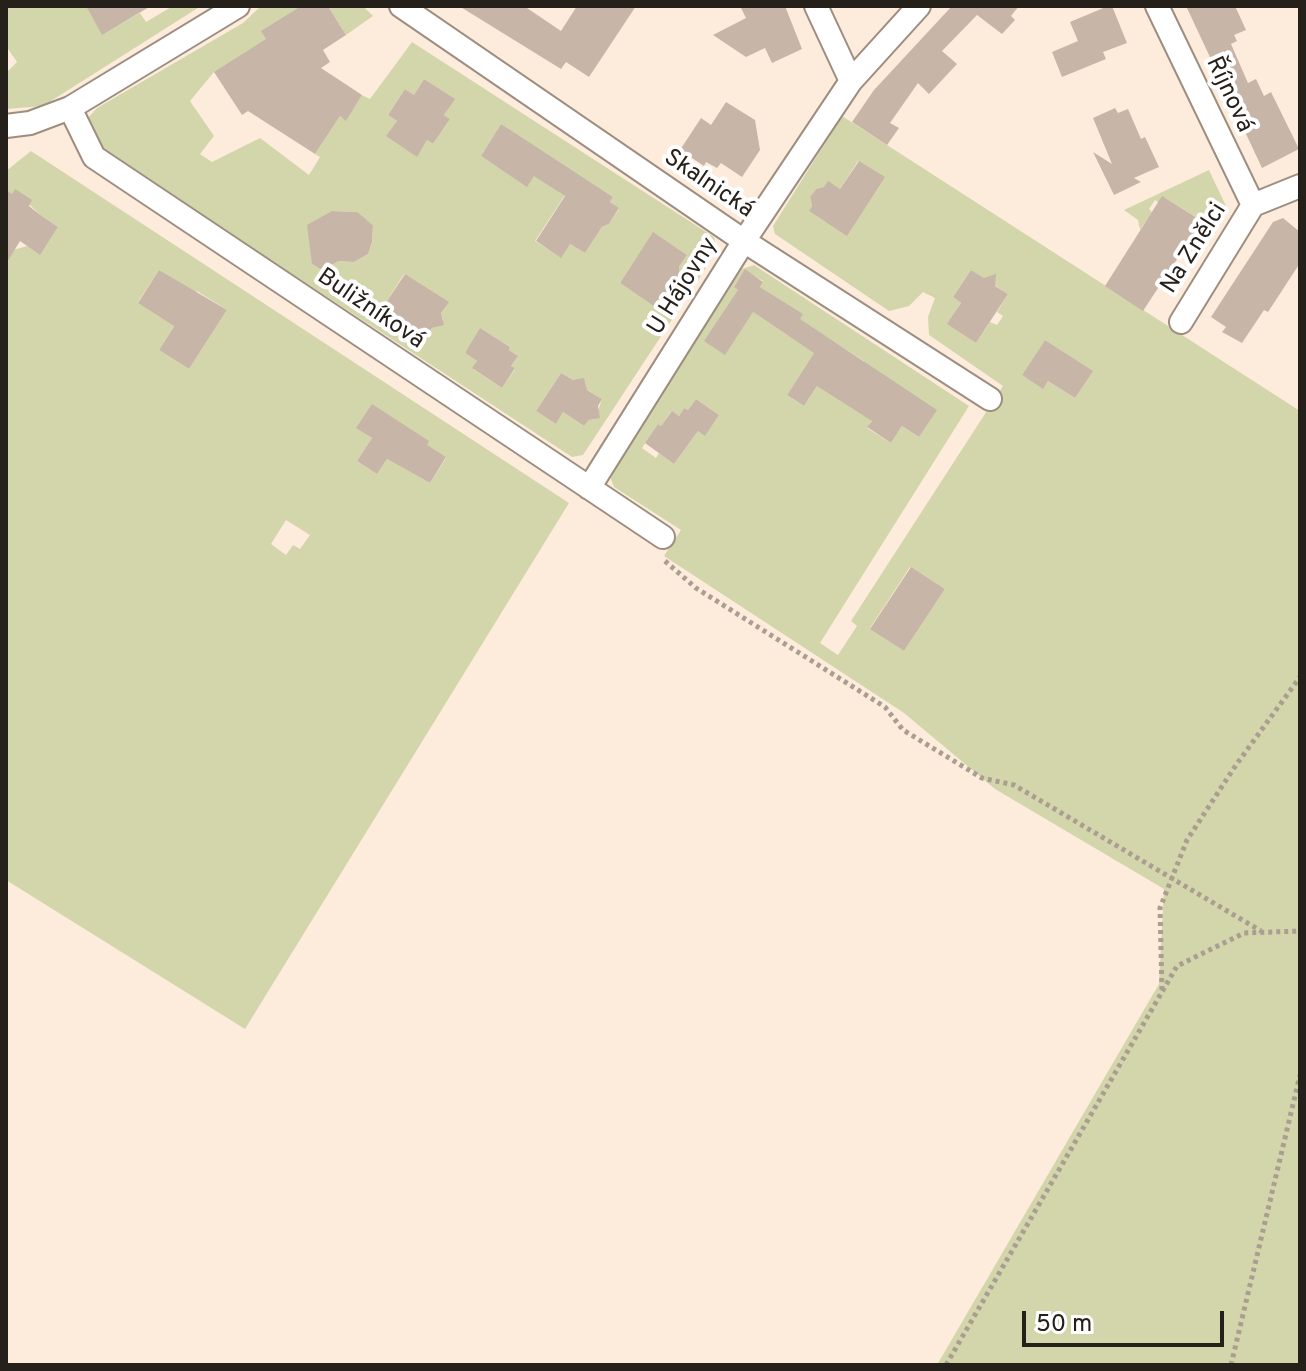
<!DOCTYPE html>
<html>
<head>
<meta charset="utf-8">
<style>
	body { margin:0 }
	#map { position:relative; width:1306px; height:1371px; overflow:hidden; background:#fdecdc; font-family:Overpass,sans-serif }
	canvas { display:block }
	.frame { position:absolute; inset:0; border:8px solid #26201a; pointer-events:none }
	.scale { position:absolute; left:1022px; top:1311px; width:202px; height:36px; box-sizing:border-box; border:4px solid #26201a; border-top:0; padding-left:10px; font-size:24px; line-height:28px; white-space:nowrap; color:#26201a; -webkit-text-stroke:6px #fff; paint-order:stroke }
</style>
</head>
<body>
<div id="map">
<canvas width="1306" height="1371"></canvas>
<div class="frame"></div>
<div class="scale">50 m</div>
</div>
<script>
const g = document.querySelector('canvas').getContext('2d');
g.lineJoin = 'round';
function paint(path, color) { g.fillStyle = color; g.fill(path, 'evenodd'); }
const poly = rows => new Path2D(rows.map(r => 'M' + r).join(''));
function trace(path, color, width, dash) { g.strokeStyle = color; g.lineWidth = width; g.lineCap = dash ? 'butt' : 'round'; g.setLineDash(dash || []); g.stroke(path); }
function label(font, color, halo, rows, align = 'center') {
  g.font = font + ' Overpass,sans-serif'; g.lineWidth = 8; g.setLineDash([]); g.textBaseline = 'middle'; g.strokeStyle = halo; g.fillStyle = color; for (const [text, x, y, turn = 0] of rows) {
    g.save(); g.translate(x, y); g.rotate((+turn || 0) * Math.PI / 180); g.textAlign = isNaN(turn) ? turn : align; if (halo) g.strokeText(text, 0, 0); g.fillText(text, 0, 0); g.restore();
  }
}
paint(poly([
	[6,6,92,6,88,9,103,34,140,13,146,22,173,6,201,6,43,106,6,109,6,73,17,62,6,46],
	[261,6,301,6,262,31,286,70,214,72,190,101,214,136,200,154,212,162,260,138,309,175,320,157,315,154,340,116,346,120,362,95,370,99,412,42,714,237,717,251,583,455,572,457,101,149,88,118,97,108,243,23],
	[424,79,454,99,444,115,450,119,433,144,427,140,417,156,387,136,397,121,388,115,405,89,414,95],
	[501,124,524,184,481,156],
	[578,175,613,197,610,202,619,209,609,224,602,227,585,253,570,244,560,257,535,241],
	[335,211,357,212,359,219,367,220,373,225,372,242,368,254,354,262,339,261,322,270,312,264,312,253],
	[653,233,687,255,676,272,680,283,671,290,665,288,654,305,620,283],
	[404,274,448,302,441,313,443,320,439,326,432,328,425,338,381,310],
	[481,329,510,347,509,350,518,356,511,366,515,369,502,388,473,369,477,361,465,353],
	[561,373,574,381,581,379,585,382,586,389,602,399,595,419,589,420,584,426,563,412,556,424,536,411],
	[328,6,363,6,373,16,346,35],
	[842,116,1300,411,1300,1365,937,1365,1159,984,1164,889,995,789,904,713,664,556,681,530,614,487,609,474,742,269,754,265,969,406,820,643,838,655,857,626,851,621,1003,386,929,335,928,317,935,298,923,292,909,306,889,311,775,234,773,226],
	[858,161,884,177,847,235,809,211,812,206,810,197,816,189,825,187,840,189],
	[745,270,763,281,760,287,802,314,789,336,753,312,742,292,734,287],
	[971,270,1008,294,997,312,1003,316,997,325,990,322,976,343,948,324,961,303,953,297],
	[825,336,864,361,856,374,817,386,804,406,787,395],
	[1045,340,1092,371,1075,398,1048,381,1043,388,1022,375],
	[696,399,719,415,705,435,698,431,674,464,659,453,656,458,642,448,658,424,661,426,671,412,679,416,684,408,688,410],
	[936,410,919,437,902,426,891,443,867,428,874,417],
	[910,567,945,589,904,651,870,628],
	[31,151,569,503,245,1029,6,880,6,252,27,246,40,254,58,227,39,214,15,190,6,203,6,171],
	[159,270,195,294,197,291,227,310,189,369,159,350,176,322,160,317,138,302],
	[357,428,446,457,446,458,430,483,387,459,377,474,357,461,372,438],
	[286,520,310,535,300,549,293,545,286,555,271,544],
	[1209,170,1226,206,1194,255,1183,248,1201,220,1165,198,1161,204,1155,200,1149,209,1152,212,1140,230,1138,220,1124,210]
]), '#d3d6ab');
paint(poly([
	[86,6,151,6,102,35],
	[301,6,328,6,346,35,323,50,330,62,321,68,362,95,346,121,340,116,315,154,248,111,242,115,214,72,266,39,261,31],
	[459,6,524,6,561,31,577,6,636,6,589,77,566,62,561,69],
	[740,6,785,6,802,49,772,63,765,48,746,57,713,35,746,18],
	[952,6,1019,6,1011,16,1015,20,1002,34,977,15,942,51,957,64,929,94,918,83,890,123,899,128,887,145,852,122,874,90],
	[1108,6,1112,6,1127,43,1103,52,1106,59,1062,77,1052,52,1078,41,1070,22],
	[1186,6,1235,6,1246,30,1234,35,1237,41,1231,44,1248,83,1256,79,1264,96,1271,92,1299,149,1262,168],
	[424,79,455,99,444,115,450,119,433,144,427,140,417,157,386,136,397,121,388,115,405,89,414,95],
	[726,102,755,120,760,150,742,177,721,163,717,168,706,162,704,166,680,150,701,118,711,125],
	[1115,108,1118,113,1128,109,1141,139,1145,137,1159,167,1134,178,1141,182,1114,195,1093,152,1112,164,1093,118],
	[501,124,613,197,610,202,619,208,609,224,602,227,585,253,570,244,561,258,536,241,565,196,534,176,527,187,481,156],
	[859,161,885,177,847,236,809,211,812,206,810,197,816,189,824,187,828,181,840,189],
	[15,189,32,200,29,206,39,214,58,227,40,255,20,241,6,264,6,190,12,194],
	[1162,196,1202,221,1143,311,1105,286],
	[332,211,357,212,373,225,372,242,368,254,354,262,339,261,322,270,312,264,307,225],
	[1283,218,1300,232,1300,263,1268,312,1264,310,1242,343,1222,332,1226,327,1211,317,1273,222],
	[653,232,687,255,679,267,680,286,661,294,654,306,620,283],
	[745,269,763,282,760,287,803,314,800,319,937,410,919,437,902,426,891,443,867,427,872,421,817,386,804,406,787,395,814,353,753,312,725,355,704,341,738,290,734,287],
	[159,270,227,310,189,369,159,350,174,326,138,303],
	[971,270,984,278,996,274,995,286,1008,294,976,343,947,324,961,303,953,297],
	[405,274,449,302,441,313,444,325,432,328,425,338,381,310],
	[480,328,510,347,509,350,518,356,511,366,515,368,502,388,472,368,477,361,465,353],
	[1045,340,1093,371,1075,398,1048,381,1043,389,1022,375],
	[561,373,573,380,584,378,587,390,602,399,598,406,600,418,589,420,584,426,563,412,556,424,536,411],
	[696,399,719,415,705,436,698,431,674,464,645,443,658,424,661,426,672,411,679,416,684,408,688,410],
	[372,404,429,441,427,445,446,457,430,483,387,459,377,474,357,461,372,438,356,428],
	[911,567,945,589,904,651,870,629]
]), '#c7b6a8');
const minor = poly([
	[401,6,744,241,990,399],
	[816,6,851,81],
	[1157,6,1253,205],
	[70,108,94,157,663,537],
	[6,126,30,123,70,108,238,6],
	[1181,322,1253,205,1300,186],
	[589,488,744,241,851,81,919,6]
]);
trace(minor, '#9d8e80', 26);
trace(poly([
	[665,561,696,588,885,707,903,730,982,778,1014,785,1261,931],
	[1162,990,1160,908,1187,840,1236,765,1300,677],
	[946,1365,1177,966,1244,933,1300,931],
	[1231,1365,1300,1075]
]), '#aa9d91', 5, [4, 4]);
trace(minor, '#fff', 22);
label('24px', '#26201a', '#fff', [
	["Říjnová",1228,95,65],
	["Skalnická",708,185,34],
	["Na Znělci",1195,249,-58],
	["U Hájovny",684,287,-58],
	["Buližníková",370,310,34]
]);
</script>
</body>
</html>
